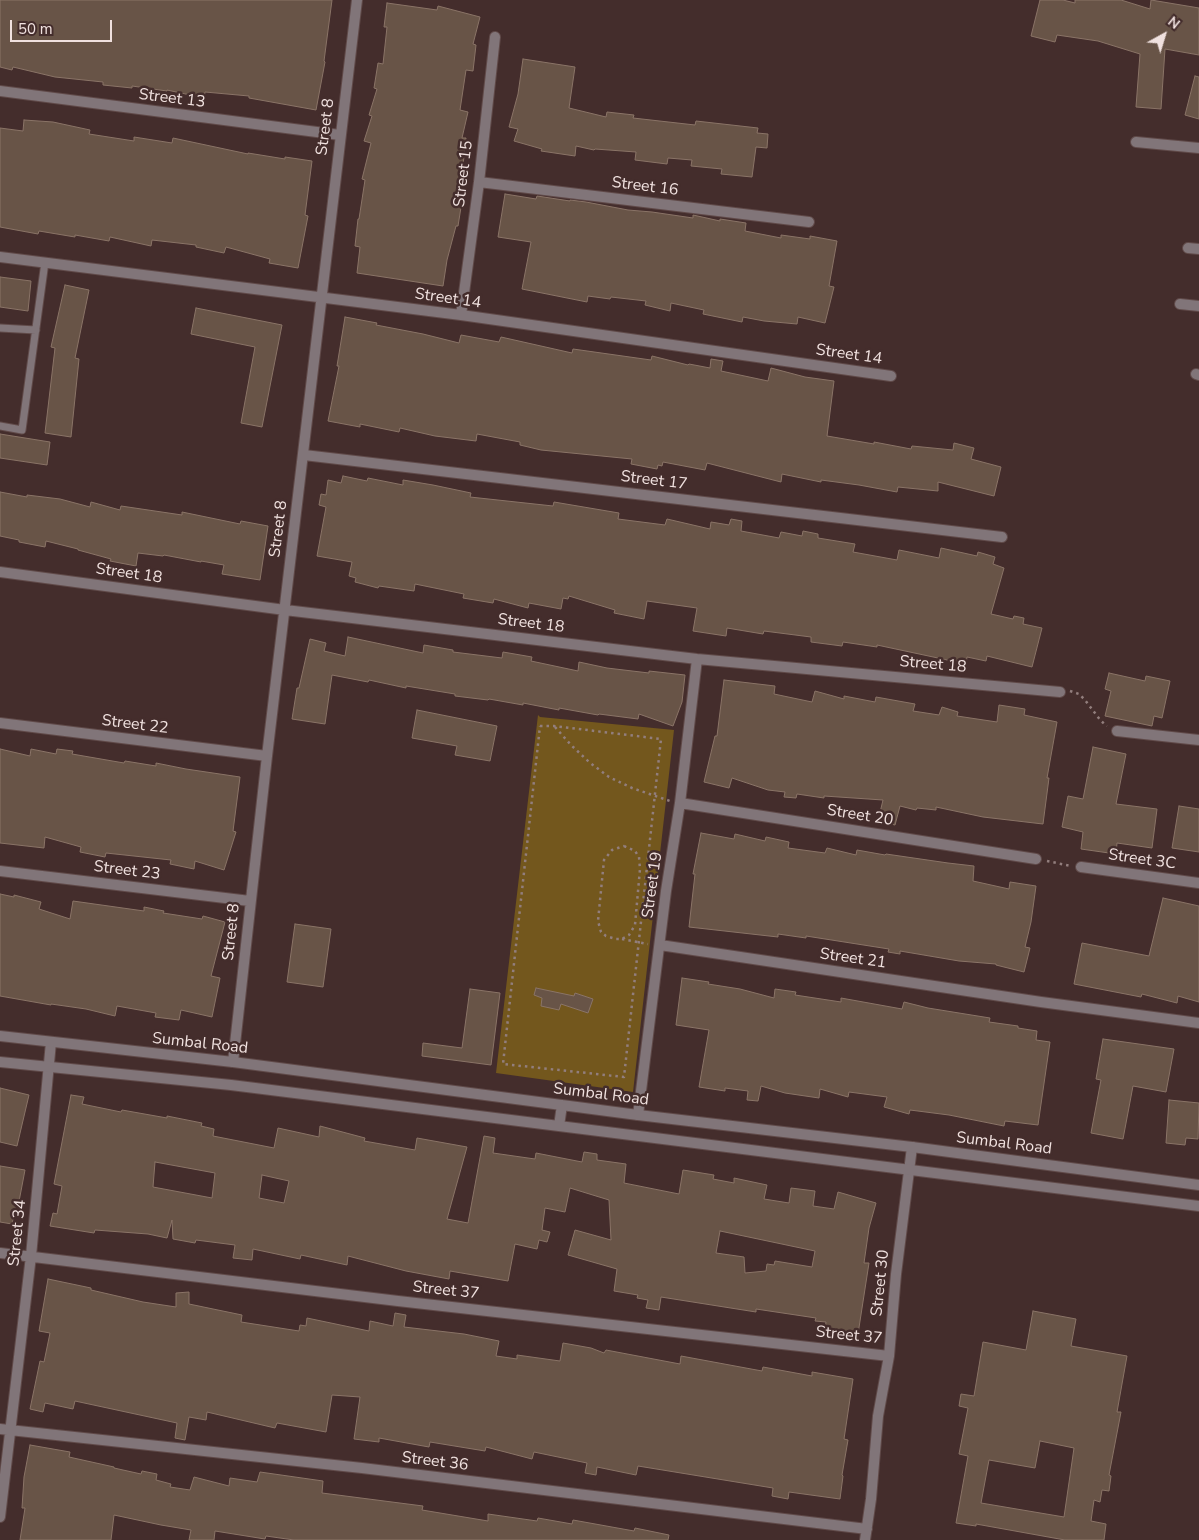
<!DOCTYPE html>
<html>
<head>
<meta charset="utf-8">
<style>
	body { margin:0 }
	#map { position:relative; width:1199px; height:1540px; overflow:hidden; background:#442d2c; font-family:"Nunito Sans",sans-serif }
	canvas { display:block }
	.north { position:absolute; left:1139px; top:10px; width:50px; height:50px; -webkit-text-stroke:4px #442d2c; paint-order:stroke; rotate:39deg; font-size:14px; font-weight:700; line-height:20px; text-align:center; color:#f0e1df }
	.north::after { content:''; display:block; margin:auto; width:18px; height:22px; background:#f0e1df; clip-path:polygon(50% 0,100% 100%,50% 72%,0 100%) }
	.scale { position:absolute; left:10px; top:20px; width:102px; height:22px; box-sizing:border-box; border:2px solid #f0e1df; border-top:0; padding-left:6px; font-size:15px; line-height:18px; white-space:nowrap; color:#f0e1df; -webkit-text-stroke:4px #442d2c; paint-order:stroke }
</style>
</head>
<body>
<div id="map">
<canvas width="1199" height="1540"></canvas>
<div class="north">N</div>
<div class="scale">50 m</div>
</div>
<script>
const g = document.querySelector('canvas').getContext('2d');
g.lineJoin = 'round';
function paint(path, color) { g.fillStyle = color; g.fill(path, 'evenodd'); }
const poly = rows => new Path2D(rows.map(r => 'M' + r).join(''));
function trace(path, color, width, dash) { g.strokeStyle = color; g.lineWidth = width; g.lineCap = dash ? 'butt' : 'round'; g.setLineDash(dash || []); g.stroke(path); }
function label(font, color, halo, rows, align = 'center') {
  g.font = font + ' "Nunito Sans",sans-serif'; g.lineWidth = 5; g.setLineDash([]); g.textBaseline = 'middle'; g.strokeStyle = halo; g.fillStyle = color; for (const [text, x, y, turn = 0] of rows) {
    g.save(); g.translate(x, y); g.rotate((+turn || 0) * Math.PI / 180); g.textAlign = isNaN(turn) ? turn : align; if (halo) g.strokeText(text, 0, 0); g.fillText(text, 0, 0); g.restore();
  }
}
paint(poly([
	[538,715,540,717,674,730,633,1092,496,1073]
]), '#73571d');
const building = poly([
	[0,0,332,0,324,61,325,62,316,110,249,98,249,96,205,92,204,98,167,90,167,91,132,86,132,88,103,85,103,82,55,77,13,67,12,70,0,67,0,0],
	[1040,0,1063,0,1075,3,1075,0,1121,0,1150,9,1151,0,1199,8,1199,55,1165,49,1161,109,1136,107,1140,54,1098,41,1057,35,1055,42,1031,36,1040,0],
	[387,3,437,10,438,6,480,17,473,44,476,45,473,71,466,70,460,110,468,112,462,138,466,138,459,201,462,201,458,226,456,226,447,260,443,286,357,273,360,247,355,246,358,219,359,219,365,180,362,179,371,143,364,141,372,116,369,115,377,89,374,88,378,63,383,64,387,27,384,27,387,3],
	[523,59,575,67,569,108,606,117,607,112,634,115,633,118,695,125,696,121,758,128,757,133,768,134,767,148,756,147,752,177,721,174,722,169,691,166,692,160,668,158,667,164,635,160,636,152,595,149,594,150,576,146,575,156,541,151,542,149,514,141,518,129,509,127,518,94,523,59],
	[1195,76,1199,77,1199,119,1185,115,1195,76],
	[24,120,53,122,90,130,89,134,134,141,134,137,172,143,173,138,248,154,248,153,285,159,285,157,312,161,305,215,308,216,298,268,269,263,270,259,226,247,224,253,196,247,196,245,152,240,151,246,110,237,109,241,75,235,75,237,39,231,38,234,0,227,0,128,23,131,24,120],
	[505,194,536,199,537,196,570,201,570,200,586,202,628,210,652,212,693,218,693,215,720,221,720,219,746,223,745,231,781,238,781,235,810,239,810,236,837,241,829,286,834,287,825,323,798,317,797,324,764,321,743,317,742,322,703,314,704,310,671,303,670,311,645,305,646,301,611,297,610,299,588,296,587,302,522,289,531,242,498,237,505,194],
	[0,277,31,281,28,311,0,307,0,277],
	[65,285,89,290,75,358,79,359,71,437,45,433,55,348,51,347,65,285],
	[196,308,282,325,262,427,241,423,255,347,191,334,196,308],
	[345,317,377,323,376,325,423,334,459,343,461,335,499,342,501,337,572,353,573,349,651,360,652,356,688,365,689,364,710,368,711,359,723,361,721,371,768,381,771,368,805,377,834,381,827,436,874,444,874,442,911,449,912,446,953,450,954,443,974,448,971,459,1001,467,994,496,938,482,938,491,898,487,897,492,859,485,821,480,821,482,782,474,781,482,707,463,705,470,663,462,662,466,658,465,657,469,631,464,632,459,541,450,520,445,520,442,477,434,476,441,435,436,400,428,399,432,360,424,360,427,328,421,339,366,337,366,345,317],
	[0,434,50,442,47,465,0,458,0,434],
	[343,476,367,481,368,478,403,485,403,480,433,485,471,493,470,497,553,506,554,502,619,513,618,519,665,525,667,519,710,529,711,522,729,525,731,519,742,521,741,531,779,538,781,532,802,536,803,531,818,534,818,538,855,544,853,552,897,560,899,550,939,558,941,548,977,556,978,552,995,557,993,564,1004,568,991,614,1013,619,1014,616,1024,618,1023,624,1042,628,1032,667,987,656,986,661,967,657,966,664,877,645,877,647,843,642,842,646,811,642,811,637,764,631,763,634,727,628,726,636,693,631,697,608,647,601,644,619,614,613,615,610,569,596,568,599,563,598,561,609,529,603,528,608,494,599,493,603,463,598,464,594,415,584,414,591,379,586,378,588,355,582,356,578,349,576,352,562,317,556,326,507,319,505,321,494,326,495,328,480,341,483,343,476],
	[0,492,27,497,27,495,60,499,90,507,91,502,120,510,121,506,182,515,182,512,240,524,241,521,268,526,260,580,222,574,224,565,201,561,201,562,164,555,163,556,138,553,136,566,110,561,111,559,78,550,78,549,46,541,45,547,19,542,19,540,0,536,0,492],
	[348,637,423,653,424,645,453,650,453,652,502,658,503,652,532,657,531,661,578,671,579,662,607,668,649,673,649,671,685,675,682,702,673,726,639,714,638,719,599,714,598,715,559,708,559,710,523,703,523,705,489,699,488,700,455,696,455,694,406,686,406,688,369,680,368,682,332,675,325,724,292,719,297,688,299,688,310,639,326,643,324,651,345,656,348,637],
	[1109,673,1145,681,1146,676,1170,681,1162,718,1154,716,1152,726,1105,716,1111,691,1105,689,1109,673],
	[724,680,775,686,774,694,812,702,815,691,844,699,844,696,875,702,876,697,915,704,913,711,939,715,942,707,958,712,957,716,997,722,999,705,1025,709,1024,715,1057,722,1047,778,1049,778,1043,824,983,817,936,807,936,810,917,808,916,810,900,806,895,825,878,821,883,800,824,796,824,798,797,794,796,798,784,797,785,792,768,790,732,778,729,788,704,782,715,736,717,736,724,680],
	[417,710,497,726,490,761,455,755,457,746,412,738,417,710],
	[1093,747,1126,754,1116,804,1157,809,1152,848,1117,843,1116,854,1081,849,1083,832,1062,827,1068,796,1083,799,1093,747],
	[0,749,30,756,31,749,56,754,57,749,73,751,72,754,124,763,125,761,156,766,156,763,186,769,240,777,233,831,236,832,224,870,195,861,194,869,170,864,171,860,106,853,105,857,80,852,81,847,45,837,44,848,0,843,0,749],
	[1179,806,1199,809,1199,852,1172,848,1179,806],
	[701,833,734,839,735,834,765,841,766,837,789,842,788,848,825,853,827,848,856,855,857,850,885,855,886,854,948,863,974,866,973,881,1009,889,1010,882,1036,886,1031,922,1025,947,1030,948,1024,972,996,965,996,964,959,961,900,951,900,954,888,952,889,949,806,936,806,938,778,934,778,937,689,927,695,874,693,874,701,833],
	[0,894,14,897,14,895,41,902,39,909,70,919,73,901,144,911,144,907,164,911,163,913,202,919,203,916,225,922,211,976,220,978,212,1017,181,1010,179,1020,155,1017,156,1013,117,1006,115,1016,86,1009,51,1004,51,1005,0,996,0,894],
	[1163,898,1199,906,1199,1002,1178,996,1177,1003,1142,994,1141,997,1074,984,1082,943,1149,956,1163,898],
	[295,924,331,929,323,987,287,982,295,924],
	[682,978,709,982,708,984,740,989,774,998,775,989,796,992,795,995,841,1002,841,998,902,1009,904,1002,928,1008,990,1018,989,1022,1018,1026,1018,1028,1037,1031,1036,1040,1050,1042,1038,1125,1005,1121,1004,1126,949,1115,910,1110,909,1114,884,1107,887,1097,849,1092,848,1097,820,1089,819,1098,785,1093,761,1086,758,1101,747,1100,748,1091,725,1088,725,1091,699,1087,709,1030,676,1025,682,978],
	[536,988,574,996,575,993,593,999,588,1013,561,1004,559,1010,541,1006,542,998,534,995,536,988],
	[470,989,500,993,491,1065,422,1056,423,1043,462,1048,470,989],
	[1103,1039,1174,1049,1166,1092,1133,1086,1123,1139,1091,1133,1101,1080,1096,1079,1103,1039],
	[0,1088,29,1095,17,1146,0,1142,0,1088],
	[71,1095,84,1097,82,1104,121,1112,122,1110,167,1118,167,1116,202,1123,201,1126,214,1129,213,1136,274,1148,278,1128,319,1137,320,1126,365,1138,364,1141,415,1150,417,1138,467,1147,447,1219,468,1223,484,1136,495,1138,493,1153,535,1159,536,1153,582,1162,584,1152,597,1154,597,1160,626,1164,624,1183,679,1194,683,1170,714,1175,713,1179,734,1183,734,1178,767,1185,764,1199,789,1203,791,1188,815,1191,813,1206,834,1209,838,1192,876,1203,869,1228,864,1263,869,1263,858,1334,825,1329,826,1322,815,1321,816,1318,756,1309,756,1312,661,1297,659,1310,646,1308,648,1300,637,1298,638,1295,614,1291,617,1269,568,1255,575,1230,611,1240,609,1200,570,1188,565,1212,545,1208,542,1230,550,1232,547,1242,539,1240,537,1249,515,1244,508,1281,450,1271,449,1279,406,1271,348,1256,347,1265,301,1255,300,1259,253,1249,252,1260,233,1258,235,1245,196,1240,195,1243,173,1239,172,1220,167,1238,148,1234,95,1230,94,1233,50,1226,53,1213,57,1214,62,1186,54,1184,71,1095],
	[155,1162,215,1173,212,1198,153,1187,155,1162],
	[262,1175,289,1181,284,1203,259,1198,262,1175],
	[720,1231,815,1251,812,1267,775,1261,774,1265,767,1264,766,1271,745,1273,744,1257,716,1253,720,1231],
	[1169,1100,1199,1103,1198,1139,1186,1138,1185,1145,1166,1143,1169,1100],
	[0,1166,25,1170,17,1212,15,1212,12,1224,0,1222,0,1166],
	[48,1279,91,1288,91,1290,143,1302,176,1307,176,1293,189,1292,189,1304,242,1315,241,1322,299,1331,300,1325,306,1326,307,1318,369,1331,370,1321,393,1326,395,1313,406,1315,404,1327,464,1334,499,1341,496,1356,517,1359,517,1355,560,1361,563,1343,591,1348,604,1353,606,1350,680,1364,681,1356,762,1371,763,1367,812,1376,812,1372,853,1379,844,1439,848,1440,842,1475,843,1476,840,1499,789,1492,788,1499,772,1496,773,1488,638,1466,636,1475,597,1467,596,1475,585,1473,587,1463,534,1452,532,1459,486,1447,485,1451,430,1442,429,1447,379,1438,379,1442,354,1439,360,1397,332,1395,326,1432,277,1423,275,1428,207,1412,206,1420,189,1417,185,1440,175,1438,177,1423,75,1401,73,1409,45,1403,43,1412,30,1409,40,1361,44,1362,50,1333,39,1331,48,1279],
	[1033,1311,1076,1319,1071,1346,1127,1356,1117,1412,1121,1412,1109,1475,1111,1476,1109,1491,1102,1490,1100,1502,1094,1500,1091,1521,1106,1524,1104,1540,1065,1540,976,1524,976,1526,956,1523,968,1456,959,1454,968,1408,959,1406,961,1394,974,1396,983,1342,1026,1350,1033,1311],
	[1040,1441,1074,1448,1064,1517,981,1503,989,1460,1035,1468,1040,1441],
	[30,1445,70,1452,69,1457,114,1467,114,1468,141,1474,142,1471,157,1474,156,1480,171,1484,170,1487,190,1490,194,1477,229,1486,230,1478,257,1482,260,1472,323,1481,322,1493,423,1506,422,1510,488,1521,488,1514,537,1521,538,1518,572,1524,573,1520,634,1531,635,1528,669,1535,668,1540,294,1540,266,1536,265,1539,215,1531,214,1540,189,1540,191,1530,161,1525,114,1515,111,1540,20,1540,25,1508,22,1508,24,1477,30,1445]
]);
paint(building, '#685447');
trace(building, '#8a7467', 1);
const service = poly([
	[0,328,36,330],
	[0,426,22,430,45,262]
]);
const minor = poly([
	[0,91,340,135],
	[1136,142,1199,148],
	[479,182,809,222],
	[1188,248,1199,249],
	[0,257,461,315,891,376],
	[1180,304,1199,306],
	[461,315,479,182,495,37],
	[1196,374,1199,375],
	[304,455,1002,537],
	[0,572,285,610,697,659,1060,692],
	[0,723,267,756],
	[1117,731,1199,740],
	[680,803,1036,859],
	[1081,867,1199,883],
	[0,871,250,901],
	[660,945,1041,1002,1199,1023],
	[233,1062,267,756,357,0],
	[638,1115,666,891,680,803,697,659],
	[0,1253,398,1301,889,1356],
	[0,1429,362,1468,867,1529],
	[0,1517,31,1256,51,1042],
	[865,1540,871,1499,878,1416,889,1356,896,1274,912,1147]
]);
const tertiary = poly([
	[0,1036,233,1062,638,1115,912,1147,1199,1185],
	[0,1062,231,1085,1199,1206],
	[559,1126,562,1105]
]);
trace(service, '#604a49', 9);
trace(minor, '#604a49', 12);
trace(tertiary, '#604a49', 12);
trace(poly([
	[1070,691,1079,694,1085,700,1101,721,1107,726],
	[540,726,554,726,661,739,624,1077,503,1064,540,726],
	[555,727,571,745,589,762,609,777,632,788,670,801],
	[624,846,635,851,639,857,640,869,635,925,629,935,622,939,616,939,606,936,601,932,598,921,604,860,612,850,624,846],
	[1047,861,1071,866],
	[622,939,648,944]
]), '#927e7d', 2.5, [2.5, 4]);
trace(service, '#817579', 7);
trace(minor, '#817579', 10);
trace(tertiary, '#817579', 10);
label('16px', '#f0e1df', '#442d2c', [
	["Street 13",172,99,7],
	["Street 8",326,127,-83],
	["Street 15",464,174,-83],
	["Street 16",645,187,7],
	["Street 14",448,299,8],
	["Street 14",849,355,8],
	["Street 17",654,481,7],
	["Street 8",279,529,-83],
	["Street 18",129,574,8],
	["Street 18",531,624,7],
	["Street 18",933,665,5],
	["Street 22",135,725,7],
	["Street 20",860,816,9],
	["Street 3C",1142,860,8],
	["Street 23",127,871,7],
	["Street 19",653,885,-82],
	["Street 8",232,932,-84],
	["Street 21",853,959,8],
	["Sumbal Road",200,1044,6],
	["Sumbal Road",601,1095,7],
	["Sumbal Road",1004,1144,7],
	["Street 34",18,1233,-84],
	["Street 30",881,1283,-84],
	["Street 37",446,1291,6],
	["Street 37",849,1336,6],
	["Street 36",435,1462,7]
]);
</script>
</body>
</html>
